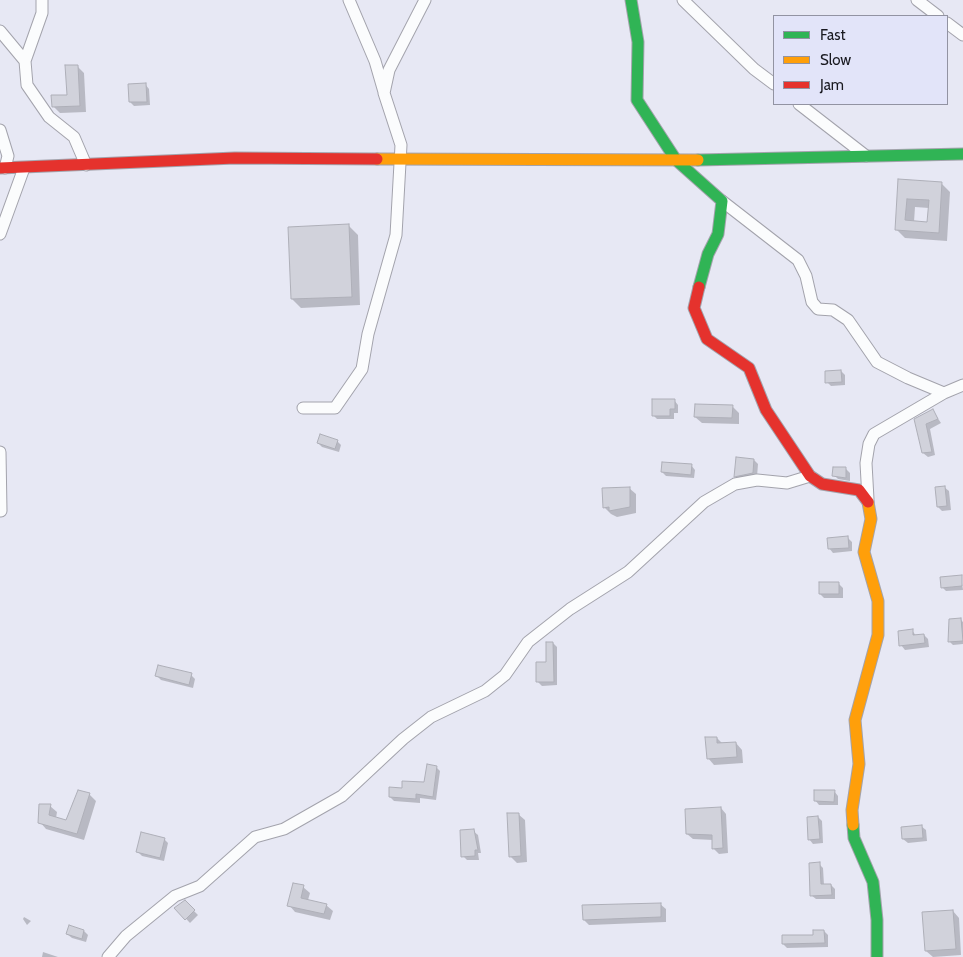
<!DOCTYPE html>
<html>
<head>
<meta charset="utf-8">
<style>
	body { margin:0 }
	#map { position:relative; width:963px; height:957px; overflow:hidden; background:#e7e8f4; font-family:Cabin,sans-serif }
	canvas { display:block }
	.legend { position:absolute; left:773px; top:15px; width:175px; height:90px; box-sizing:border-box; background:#e2e4f9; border:1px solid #9293a2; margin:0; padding:6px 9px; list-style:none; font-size:15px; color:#191920 }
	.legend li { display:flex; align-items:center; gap:10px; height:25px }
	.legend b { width:25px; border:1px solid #9293a2 }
</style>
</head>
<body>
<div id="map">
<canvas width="963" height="957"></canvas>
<ul class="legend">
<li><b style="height:6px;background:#30b455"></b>Fast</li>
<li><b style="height:6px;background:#ff9f0a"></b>Slow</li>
<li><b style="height:6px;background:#e5322d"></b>Jam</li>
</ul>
</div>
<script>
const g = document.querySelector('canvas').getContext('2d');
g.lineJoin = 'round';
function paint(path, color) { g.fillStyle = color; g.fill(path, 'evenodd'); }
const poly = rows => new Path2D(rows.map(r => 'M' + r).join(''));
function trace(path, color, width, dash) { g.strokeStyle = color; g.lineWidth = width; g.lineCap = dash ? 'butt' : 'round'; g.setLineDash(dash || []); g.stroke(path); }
paint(poly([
	[77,66,84,73,86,112,60,113,53,106,68,96],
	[145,84,149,89,150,105,134,106,130,102],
	[899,181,941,183,950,192,947,241,905,238,896,229],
	[915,207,929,208,928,223,914,222],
	[349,226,358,235,360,305,301,308,292,299],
	[841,371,845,375,845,385,831,386,827,382],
	[674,400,678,405,678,413,674,413,674,419,657,419,653,415],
	[732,406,739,413,739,424,702,423,695,417],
	[933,411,941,423,930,429,935,455,928,457,923,453,915,420],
	[337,441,341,445,339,452,322,447,318,443],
	[754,460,758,464,757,477,740,480,736,476],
	[691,465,695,470,694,478,666,476,662,472],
	[846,469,850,473,850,481,838,479,834,475],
	[944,487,949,491,951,510,942,511,938,507],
	[629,488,636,494,636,513,617,517,611,514,604,507],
	[847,537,852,542,852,551,833,553,829,548],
	[961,576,963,590,946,591,942,587],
	[838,583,843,588,843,598,824,598,820,594],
	[960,619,963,622,963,644,953,645,950,642],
	[912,630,916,636,924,635,928,639,929,647,905,650,901,645],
	[553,643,557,647,557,685,542,686,537,681,547,663],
	[191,675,195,679,193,688,161,680,157,676],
	[717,738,723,744,736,743,742,750,743,763,714,765,708,758],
	[436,767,440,771,436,800,420,798,420,803,394,801,390,797,403,789,426,784],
	[834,791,838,796,838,805,819,805,815,800],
	[89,794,96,801,84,840,46,829,40,822,50,806,57,812,56,818,67,822,73,802,75,803],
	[721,808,726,814,728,853,719,854,713,848,713,840,693,839,687,834],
	[518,814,525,820,527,862,517,863,510,856],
	[818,817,822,821,823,843,813,844,809,839],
	[921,826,926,830,927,841,908,843,903,839],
	[473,831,478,835,481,853,478,853,479,860,467,860,463,856],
	[164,839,168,843,164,861,142,856,138,852],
	[819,864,823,868,824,885,831,885,835,889,835,899,816,899,811,895],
	[303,887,310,893,308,900,326,905,333,911,330,920,295,912,289,905],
	[185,902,198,915,190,923,176,908],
	[660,904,666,909,666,922,589,925,584,920],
	[953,911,959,918,961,955,933,957,926,951],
	[24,917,31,921,27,925,23,919],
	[84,931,88,935,86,942,72,938,67,934],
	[824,931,828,935,828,947,787,948,783,944,814,936],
	[43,952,58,957,42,957]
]), '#0003');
const building = poly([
	[65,65,78,65,80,106,52,107,51,95,67,95,65,65],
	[146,83,147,102,129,102,128,84,146,83],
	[898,179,942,182,939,233,895,230,898,179],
	[907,199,929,200,927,222,905,220,907,199],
	[349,224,352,297,291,299,288,227,349,224],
	[841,370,842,382,825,383,825,371,841,370],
	[652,399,675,399,675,409,670,409,670,416,652,416,652,399],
	[695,404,733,405,732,418,694,417,695,404],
	[933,409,938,419,926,424,932,452,922,453,914,419,933,409],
	[320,434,338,440,335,449,317,443,320,434],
	[736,457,754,459,753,473,734,477,736,457],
	[662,462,692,464,691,475,661,472,662,462],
	[833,467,846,467,846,478,832,476,833,467],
	[945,486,947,506,937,507,935,487,945,486],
	[630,487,630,507,609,511,609,507,603,508,602,488,630,487],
	[848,536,849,548,828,549,827,538,848,536],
	[962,575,962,586,941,588,940,577,962,575],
	[819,582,839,582,839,594,819,594,819,582],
	[961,618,963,641,948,642,949,619,961,618],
	[913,629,913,635,924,634,925,643,899,646,898,631,913,629],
	[546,642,553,642,554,682,536,682,536,662,546,662,546,642],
	[158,665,192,673,189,685,155,676,158,665],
	[705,737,717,737,717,743,736,742,737,757,707,759,705,737],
	[427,764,437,766,433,797,416,794,416,799,389,797,389,787,402,788,402,781,424,782,427,764],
	[78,790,90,793,77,834,38,823,39,804,51,804,49,815,66,820,78,790],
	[814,790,835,790,834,802,814,801,814,790],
	[721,807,723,848,712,849,712,835,686,834,685,809,721,807],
	[507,813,519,813,521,856,509,857,507,813],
	[818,816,820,839,808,840,807,817,818,816],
	[922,825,923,838,902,839,901,827,922,825],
	[474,829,478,850,475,850,475,856,461,857,460,830,474,829],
	[141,832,165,838,160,858,136,852,141,832],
	[820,862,821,884,831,884,832,895,810,896,809,863,820,862],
	[293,883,304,885,301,898,327,904,324,914,287,906,293,883],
	[185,900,195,910,185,920,174,908,185,900],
	[661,903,661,917,583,920,582,905,661,903],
	[953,910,956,949,925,951,922,912,953,910],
	[69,925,84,930,82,939,66,934,69,925],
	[813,930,824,930,825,943,782,944,782,935,813,935,813,930]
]);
paint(building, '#d1d2db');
trace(building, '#aeafb8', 1);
const street = poly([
	[42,0,42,13,25,61,27,85,49,117,74,137,86,165],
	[349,0,375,61,384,92],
	[683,0,754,69,774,84],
	[917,0,938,16],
	[947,23,963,35],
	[0,31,25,61],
	[799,104,866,156],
	[0,130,8,156,5,168],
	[722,201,798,260,806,276,812,302,818,309,833,310,848,320,877,362,908,378,944,393],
	[0,234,24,168],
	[303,408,335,408,362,369,368,334,396,235,401,145,384,93,389,70,425,0],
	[0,452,1,511],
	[868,499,866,463,869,444,874,434,944,393,963,385],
	[108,957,126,936,175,896,200,886,255,837,284,829,342,796,403,739,431,717,485,691,505,675,528,642,570,609,628,572,704,502,735,484,757,480,787,483,810,476]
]);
const fast = poly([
	[631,0,638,42,637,100,676,160,722,201,718,234,708,254,699,287],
	[698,160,963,154],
	[853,825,854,838,873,882,877,920,877,957]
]);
const slow = poly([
	[377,159,698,160],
	[853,825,852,810,859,764,855,720,878,635,878,601,864,552,871,519,868,502]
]);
const jam = poly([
	[0,168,235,158,377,159],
	[699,287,694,308,707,339,749,368,766,410,810,476,822,484,859,490,868,502]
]);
trace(street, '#a3a3ac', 13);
trace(fast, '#a3a3ac', 13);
trace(slow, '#a3a3ac', 13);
trace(jam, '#a3a3ac', 13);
trace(street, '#fbfcfd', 11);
trace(fast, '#30b455', 11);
trace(slow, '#ff9f0a', 11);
trace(jam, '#e5322d', 11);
</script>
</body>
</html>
